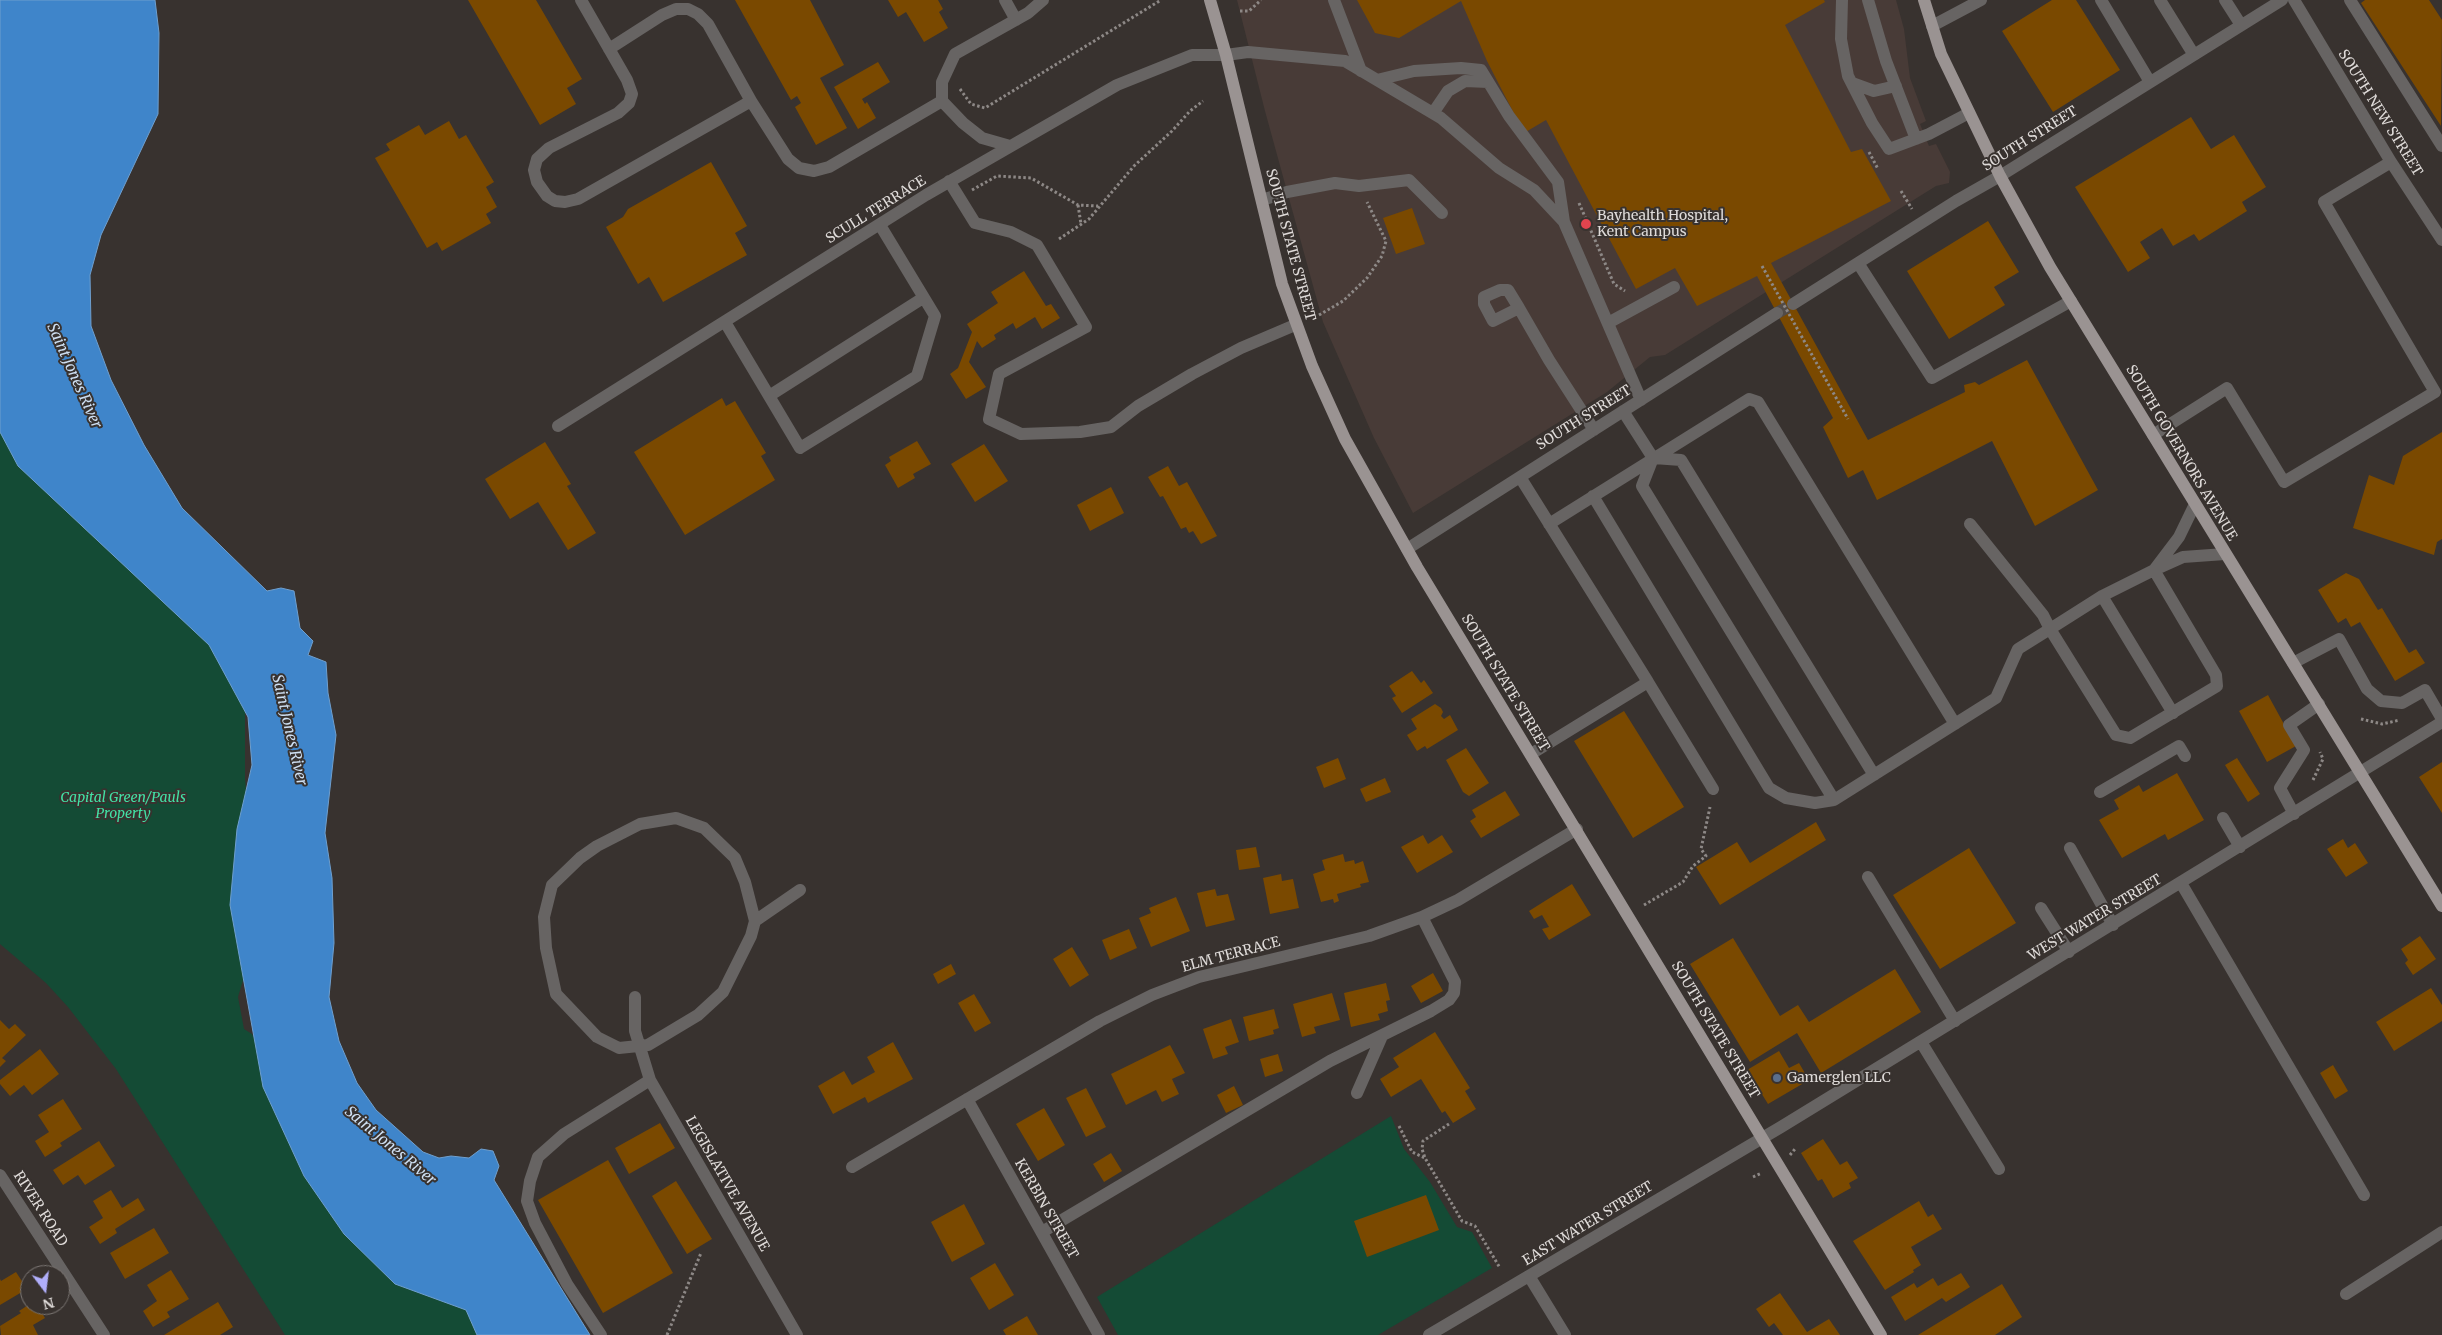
<!DOCTYPE html>
<html>
<head>
<meta charset="utf-8">
<style>
	body { margin:0 }
	#map { position:relative; width:2442px; height:1335px; overflow:hidden; background:#38322f; font-family:Merriweather,serif }
	canvas { display:block }
	.north { position:absolute; left:20px; top:1265px; width:50px; height:50px; box-sizing:border-box; background:#38322f; border:1px solid #7b7673; border-radius:50%; rotate:165deg; font-size:14px; font-weight:700; line-height:20px; text-align:center; color:#dfdbd9 }
	.north::after { content:''; display:block; margin:auto; width:18px; height:22px; background:#b0aefa; clip-path:polygon(50% 0,100% 100%,50% 72%,0 100%) }
</style>
</head>
<body>
<div id="map">
<canvas width="2442" height="1335"></canvas>
<div class="north">N</div>
</div>
<script>
const g = document.querySelector('canvas').getContext('2d');
g.lineJoin = 'round';
function paint(path, color) { g.fillStyle = color; g.fill(path, 'evenodd'); }
const poly = rows => new Path2D(rows.map(r => 'M' + r).join(''));
function trace(path, color, width, dash) { g.strokeStyle = color; g.lineWidth = width; g.lineCap = dash ? 'butt' : 'round'; g.setLineDash(dash || []); g.stroke(path); }
function label(font, color, halo, rows, align = 'center') {
  g.font = font + ' Merriweather,serif'; g.lineWidth = 4; g.setLineDash([]); g.textBaseline = 'middle'; g.strokeStyle = halo; g.fillStyle = color; for (const [text, x, y, turn = 0] of rows) {
    g.save(); g.translate(x, y); g.rotate((+turn || 0) * Math.PI / 180); g.textAlign = isNaN(turn) ? turn : align; if (halo) g.strokeText(text, 0, 0); g.fillText(text, 0, 0); g.restore();
  }
}
paint(poly([
	[1237,0,1896,0,1904,29,1910,78,1926,121,1920,124,1929,146,1936,144,1950,172,1949,183,1936,186,1665,355,1650,357,1607,392,1413,513,1374,438,1323,322,1265,111]
]), '#483b37');
paint(poly([
	[0,393,245,676,245,777,248,820,244,977,238,997,244,1029,252,1034,261,1051,498,1335,285,1335,116,1069,68,1007,46,983,0,944],
	[1391,1116,1404,1149,1430,1182,1457,1227,1472,1232,1492,1268,1378,1335,1118,1335,1097,1297]
]), '#144b35');
const water = poly([
	[0,0,155,0,159,33,158,114,101,235,90,275,91,326,111,380,144,445,182,508,267,591,281,588,294,591,300,628,313,641,308,655,326,662,328,693,336,735,325,833,332,878,334,943,329,997,339,1041,357,1083,376,1110,423,1152,439,1158,451,1156,469,1158,481,1149,493,1151,499,1166,494,1180,590,1335,477,1335,466,1310,395,1284,344,1234,304,1176,263,1087,230,905,237,829,252,765,248,717,209,645,18,466,0,432,0,0]
]);
paint(water, '#3f85ca');
trace(water, '#6f9fce', 1);
paint(poly([
	[468,0,536,0,582,79,567,88,576,104,540,125],
	[735,0,810,0,844,65,820,78,847,128,816,145,795,107,801,103,797,96,791,100],
	[888,0,938,0,943,9,939,12,948,28,924,42,906,12,898,17],
	[1357,0,1824,0,1825,2,1785,25,1851,152,1862,149,1891,201,1771,263,1868,440,1965,392,1964,385,1975,382,1979,385,2027,360,2098,490,2035,526,1992,441,1877,500,1863,470,1848,478,1823,427,1833,418,1757,276,1697,306,1675,268,1636,289,1546,120,1524,133,1487,61,1461,1,1399,38,1375,33],
	[2052,0,2076,0,2120,70,2053,112,2002,31],
	[2365,0,2429,0,2442,20,2441,126,2361,3],
	[878,62,890,82,862,99,865,104,867,102,876,118,858,129,834,87],
	[2191,117,2211,149,2234,135,2266,187,2242,202,2247,211,2199,241,2194,234,2173,246,2162,228,2140,242,2150,258,2128,272,2075,187],
	[449,121,459,139,466,135,494,182,486,187,497,207,486,214,491,223,442,251,437,242,427,248,375,158,390,150,386,144,419,125,425,135],
	[711,162,747,226,735,233,747,255,663,302,649,277,638,284,606,227,623,217,628,209],
	[1412,208,1425,244,1396,254,1383,218],
	[1988,221,2019,272,1994,287,2005,305,1949,339,1907,271],
	[1024,271,1046,306,1051,304,1060,318,1042,329,1035,317,1016,329,1013,323,994,335,996,339,982,348,977,341,969,362,986,387,966,399,950,374,958,368,972,332,967,324,998,303,991,292],
	[722,398,726,406,735,401,766,453,761,456,775,480,685,535,634,452],
	[2442,432,2442,539,2437,542,2434,555,2353,528,2369,475,2394,485,2403,456],
	[917,441,931,464,913,474,915,478,898,488,885,465,891,461,889,457],
	[545,442,571,484,567,486,596,533,568,550,538,502,510,519,485,479],
	[984,444,1008,481,975,502,951,464],
	[1168,466,1179,486,1187,482,1217,536,1201,544,1193,531,1189,533,1186,527,1181,529,1163,496,1160,497,1148,477],
	[1111,487,1124,513,1090,531,1077,505],
	[2346,573,2359,579,2378,610,2382,608,2409,653,2416,649,2425,663,2395,681,2360,622,2351,627,2346,618,2338,623,2318,590],
	[1412,671,1421,683,1424,680,1433,693,1402,713,1392,698,1396,696,1389,686],
	[2268,695,2296,746,2267,762,2239,711],
	[1435,704,1441,708,1443,712,1441,716,1444,719,1450,715,1458,730,1427,749,1425,746,1417,751,1407,735,1417,729,1411,719],
	[1624,711,1684,807,1633,838,1574,741],
	[1466,748,1489,783,1469,796,1463,792,1446,760],
	[1338,758,1346,779,1324,788,1316,767],
	[2237,758,2260,794,2248,802,2225,765],
	[2442,762,2442,813,2419,777],
	[2177,773,2204,820,2168,840,2165,834,2122,858,2099,820,2119,809,2114,800,2139,785,2143,792],
	[1385,778,1391,792,1366,802,1360,789],
	[1505,791,1520,815,1481,838,1470,821,1476,817,1472,810],
	[1816,822,1826,840,1720,905,1696,867,1737,842,1750,863],
	[1423,835,1428,844,1442,835,1453,852,1417,873,1401,847],
	[2343,839,2348,848,2355,843,2368,863,2346,877,2327,849],
	[1256,847,1260,867,1239,870,1236,850],
	[1969,848,2016,923,1940,969,1893,895],
	[1343,854,1345,862,1354,860,1355,864,1363,861,1369,882,1360,884,1361,887,1337,894,1339,901,1334,903,1333,899,1321,902,1313,874,1325,870,1322,860],
	[1281,874,1282,881,1293,879,1299,908,1270,914,1263,878],
	[1572,884,1591,915,1549,940,1542,929,1549,927,1542,915,1534,919,1529,911],
	[1215,889,1217,896,1228,894,1235,920,1206,927,1197,893],
	[1176,897,1190,931,1151,947,1139,918,1151,913,1149,908],
	[1129,929,1137,948,1110,960,1102,940],
	[2420,936,2436,959,2413,975,2405,963,2408,960,2401,949],
	[1733,938,1780,1016,1798,1005,1809,1022,1895,969,1921,1012,1821,1073,1797,1033,1750,1062,1690,964],
	[1072,947,1089,975,1070,987,1053,959],
	[951,964,956,974,938,984,933,974],
	[1433,973,1443,991,1421,1003,1411,986],
	[1386,983,1390,1000,1386,1001,1388,1011,1378,1014,1380,1020,1351,1027,1344,993],
	[2431,988,2442,1005,2442,1021,2394,1051,2376,1022],
	[1332,993,1340,1020,1314,1027,1316,1033,1302,1037,1293,1004],
	[974,994,991,1023,975,1032,958,1003],
	[1274,1009,1279,1028,1273,1030,1274,1034,1249,1041,1243,1017],
	[1231,1019,1239,1042,1225,1047,1228,1054,1213,1059,1203,1029],
	[0,1020,9,1029,15,1024,26,1035,2,1058,6,1061,0,1067],
	[1435,1032,1470,1088,1465,1091,1476,1109,1453,1123,1445,1111,1442,1113,1421,1079,1391,1097,1380,1079,1399,1067,1393,1058],
	[893,1042,913,1079,868,1103,865,1097,833,1114,818,1086,844,1071,852,1085,875,1072,867,1057],
	[1170,1045,1185,1073,1172,1079,1179,1094,1162,1102,1156,1090,1126,1105,1111,1074],
	[40,1049,59,1074,32,1095,24,1085,10,1096,0,1084,0,1080],
	[1779,1051,1789,1068,1799,1063,1809,1080,1768,1104,1747,1070],
	[1278,1054,1283,1071,1265,1077,1260,1059],
	[2333,1065,2348,1091,2335,1099,2320,1073],
	[1234,1086,1243,1105,1226,1113,1217,1095],
	[1086,1088,1106,1127,1086,1137,1066,1098],
	[63,1099,82,1129,60,1143,62,1146,45,1157,35,1141,49,1132,38,1115],
	[1044,1108,1065,1145,1038,1161,1016,1124],
	[660,1123,675,1148,629,1174,615,1148],
	[1823,1139,1840,1165,1847,1161,1858,1178,1849,1183,1851,1188,1833,1198,1822,1179,1818,1181,1801,1153],
	[99,1141,115,1166,85,1185,78,1175,63,1185,53,1170],
	[1111,1153,1122,1171,1104,1182,1093,1164],
	[608,1160,673,1273,603,1313,538,1200],
	[676,1181,712,1239,687,1254,652,1196],
	[111,1190,122,1208,138,1198,145,1210,115,1229,117,1233,100,1244,89,1227,103,1218,93,1201],
	[1426,1195,1439,1230,1367,1257,1354,1221],
	[1919,1201,1928,1217,1933,1214,1942,1229,1911,1247,1921,1265,1913,1270,1914,1272,1885,1290,1853,1241],
	[964,1204,985,1244,952,1262,931,1222],
	[154,1228,169,1253,125,1279,110,1253],
	[995,1263,1014,1295,989,1310,970,1278],
	[171,1270,189,1299,167,1312,170,1317,153,1327,143,1311,157,1301,147,1285],
	[16,1272,27,1289,0,1305,0,1279,1,1281],
	[1961,1273,1970,1287,1946,1302,1942,1298,1905,1321,1891,1297,1914,1283,1917,1288,1933,1278,1938,1286],
	[2002,1284,2022,1317,1995,1335,1918,1335],
	[1780,1293,1807,1332,1829,1319,1840,1335,1783,1335,1774,1323,1769,1327,1756,1309],
	[218,1302,233,1327,220,1335,164,1335],
	[30,1304,37,1305,45,1318,33,1325,38,1335,1,1335,0,1326,21,1313,19,1311],
	[1027,1316,1038,1335,1006,1335,1003,1330]
]), '#7a4900');
trace(poly([
	[1777,313,1793,304]
]), '#514b48', 12, [12, 6]);
trace(poly([
	[1240,11,1249,11,1261,0],
	[960,89,971,104,985,108,1161,0],
	[1869,152,1878,169],
	[972,190,997,176,1031,178,1078,205,1098,206],
	[1901,191,1912,209],
	[1579,203,1614,284,1625,291],
	[1078,205,1081,224],
	[1059,239,1089,219,1134,166,1172,131,1190,111,1203,101],
	[1319,315,1343,301,1367,278,1382,256,1386,241,1367,202],
	[2361,719,2382,724,2400,720],
	[2313,780,2323,759,2320,752],
	[1644,905,1683,882,1693,866,1706,856,1701,849,1710,807],
	[1449,1124,1423,1141,1422,1149,1425,1158,1462,1221,1475,1226,1500,1268],
	[1399,1126,1412,1152,1425,1158],
	[1790,1155,1795,1149],
	[1753,1177,1762,1173],
	[667,1335,701,1253]
]), '#8d8886', 3, [2.5, 2.5]);
trace(poly([
	[581,0,627,80,632,94,629,103,618,113,549,148,537,159,534,170,537,182,547,196,555,201,565,202,578,199,751,101,788,159,799,168,814,171,829,167,942,101,942,82,955,54,1028,13,1043,0],
	[1005,0,1016,20],
	[1334,0,1361,71],
	[1842,0,1841,39,1848,76,1872,123,1889,149,1929,134,1969,113],
	[1868,0,1886,61,1916,139],
	[2101,0,2150,82],
	[2160,0,2194,55],
	[2225,0,2241,25],
	[2294,0,2391,162,2442,240],
	[2350,0,2442,146],
	[1932,26,1981,0],
	[609,49,662,15,676,9,688,9,698,14,708,24,751,101],
	[1377,80,1414,71,1461,68,1481,70,1509,116,1558,182,1564,222],
	[1852,83,1874,91,1896,86],
	[942,101,963,123,982,138,1010,146],
	[1433,113,1448,91,1465,81,1488,82],
	[949,181,975,223,1011,232,1037,245,1086,327,999,374,989,419,1021,434,1080,432,1111,427,1138,406,1192,374,1241,348,1295,325],
	[1262,200,1287,192,1335,183,1359,186,1409,180,1442,213],
	[1858,263,1932,378,2071,301],
	[1793,304,1956,201,2000,176,2282,0],
	[1519,308,1493,321,1484,304,1484,297,1500,290,1508,290,1519,308,1549,360,1594,430],
	[725,322,800,448,917,376,935,316,880,225],
	[1608,323,1674,287],
	[769,396,923,298],
	[1623,411,1653,458],
	[558,426,926,195,1117,85,1192,55,1226,55,1248,52,1345,61,1441,118,1499,168,1534,190,1564,222,1641,400],
	[2153,435,2227,388,2284,482,2435,392,2324,202,2391,162],
	[1653,458,1642,486,1834,800],
	[1654,458,1681,460,1874,775],
	[1520,477,1648,682],
	[1593,496,1769,788,1786,798,1815,803,1834,800,1996,698,2018,649,2050,629,2102,596,2154,570,2216,675,2217,686,2130,738,2116,735,2050,629,2043,615,1970,524],
	[2195,504,2179,537,2154,570,2183,557,2225,554],
	[1549,524,1749,399,1758,402,1955,724],
	[1407,549,1777,313],
	[2102,596,2173,713],
	[2293,663,2339,639,2367,689,2381,701,2402,703,2425,690,2442,719],
	[1531,754,1648,682,1713,789],
	[2100,792,2179,746,2185,756],
	[2294,814,2280,788,2304,750,2289,725,2319,704],
	[676,818,704,828,735,858,745,882,755,921,751,936,723,992,698,1015,648,1045,619,1048,597,1037,556,994,546,948,544,917,552,885,580,858,597,846,640,824,676,818],
	[2223,818,2240,847],
	[2070,848,2113,925],
	[1868,877,1955,1021],
	[2181,883,2364,1195],
	[2041,908,2069,952],
	[755,921,800,890],
	[635,997,635,1031,650,1080,797,1335],
	[1921,1042,1999,1169],
	[1357,1093,1382,1036],
	[967,1099,1099,1335],
	[852,1167,1100,1021,1152,995,1199,977,1369,936,1422,917,1458,900,1577,829],
	[0,1175,104,1335],
	[1042,1232,1330,1061,1431,1011,1449,1000,1454,993,1455,982,1422,917],
	[1529,1276,1565,1335],
	[2346,1294,2442,1232],
	[601,1335,567,1284,535,1223,527,1201,530,1181,538,1157,564,1134,650,1080],
	[1429,1335,1781,1127,2442,722]
]), '#676463', 12);
trace(poly([
	[1210,0,1226,55,1282,284,1312,366,1345,439,1417,567,1881,1335],
	[1924,0,1941,54,2000,176,2050,267,2442,906]
]), '#9a9392', 12);
trace(poly([
	[1762,266,1848,419]
]), '#8d8886', 3, [2.5, 2.5]);
for (const [x, y, r, color] of [
	[1586,224,6,"#e0444e"],
	[1777,1078,5,"#5c6f8a"]
]) { const dot = new Path2D(); dot.arc(x, y, r, 0, 2 * Math.PI); g.fillStyle = color; g.fill(dot); trace(dot, '#38322f', 2); }
label('14px', '#dfdbd9', '#38322f', [
	["SOUTH NEW STREET",2380,113,58],
	["SOUTH STREET",2030,139,-32],
	["SCULL TERRACE",876,210,-32],
	["SOUTH STATE STREET",1290,245,75],
	["SOUTH STREET",1584,418,-32],
	["SOUTH GOVERNORS AVENUE",2181,453,59],
	["SOUTH STATE STREET",1505,683,59],
	["WEST WATER STREET",2095,918,-31],
	["ELM TERRACE",1231,955,-15],
	["SOUTH STATE STREET",1715,1030,59],
	["LEGISLATIVE AVENUE",727,1184,60],
	["RIVER ROAD",40,1209,57],
	["KERBIN STREET",1046,1209,60],
	["EAST WATER STREET",1588,1224,-31]
]);
label('14px', '#dfdbd9', '#38322f', [
	["Bayhealth Hospital,",1597,216],
	["Kent Campus",1597,232],
	["Gamerglen LLC",1787,1078]
], 'left');
label('italic 14px', '#42e1a5', '#38322f', [
	["Capital Green/Pauls",123,798],
	["Property",123,814]
]);
label('italic 15px', '#cedff2', '#38322f', [
	["Saint Jones River",74,376,66],
	["Saint Jones River",289,730,77],
	["Saint Jones River",390,1146,40]
]);
</script>
</body>
</html>
